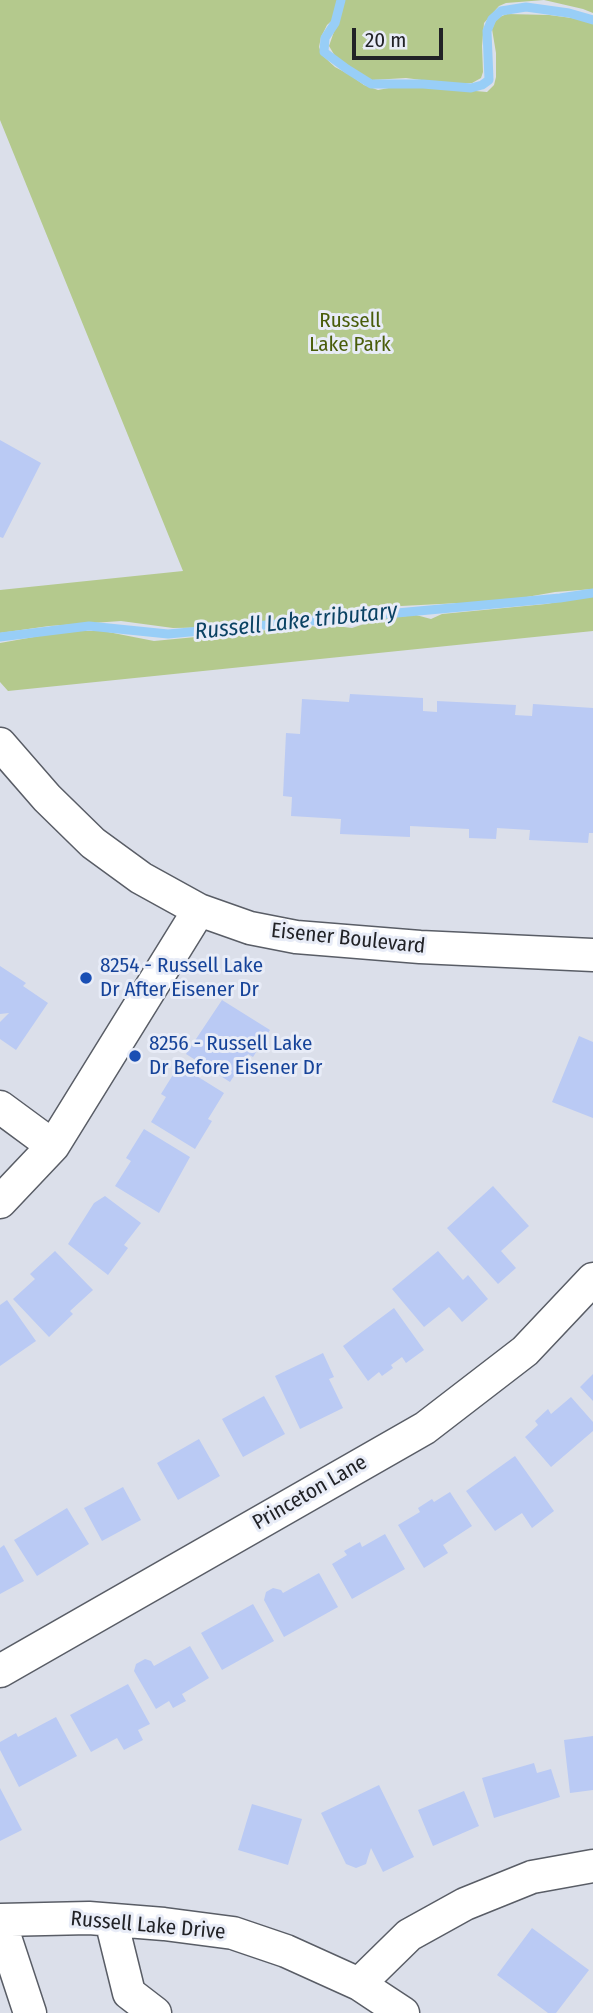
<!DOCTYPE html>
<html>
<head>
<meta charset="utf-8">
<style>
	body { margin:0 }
	#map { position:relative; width:593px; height:2013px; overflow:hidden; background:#dbdfea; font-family:"Fira Sans Condensed",sans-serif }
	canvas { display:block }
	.scale { position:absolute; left:352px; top:28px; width:91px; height:32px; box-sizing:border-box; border:4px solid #212226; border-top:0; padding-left:9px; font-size:21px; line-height:24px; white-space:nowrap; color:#212226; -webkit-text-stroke:5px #e8ecf7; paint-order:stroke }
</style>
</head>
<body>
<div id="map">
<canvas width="593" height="2013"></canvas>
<div class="scale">20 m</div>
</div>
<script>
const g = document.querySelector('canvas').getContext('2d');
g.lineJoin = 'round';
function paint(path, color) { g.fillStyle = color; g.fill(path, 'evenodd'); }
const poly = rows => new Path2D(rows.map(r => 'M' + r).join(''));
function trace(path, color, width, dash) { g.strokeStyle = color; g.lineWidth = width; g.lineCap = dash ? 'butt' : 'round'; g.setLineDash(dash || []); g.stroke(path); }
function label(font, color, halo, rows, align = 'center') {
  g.font = font + ' "Fira Sans Condensed",sans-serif'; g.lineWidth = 6; g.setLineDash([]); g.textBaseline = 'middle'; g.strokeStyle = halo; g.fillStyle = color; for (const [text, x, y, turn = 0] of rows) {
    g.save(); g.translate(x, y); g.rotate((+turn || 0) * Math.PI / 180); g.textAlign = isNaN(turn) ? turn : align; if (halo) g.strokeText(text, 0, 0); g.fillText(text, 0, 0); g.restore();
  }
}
paint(poly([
	[0,0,337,0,336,17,327,25,321,37,319,47,322,55,335,67,350,75,364,85,378,90,405,85,487,92,494,85,496,77,496,53,492,29,497,18,507,14,549,15,579,19,593,24,593,589,555,592,476,606,459,603,382,607,323,616,242,623,226,627,173,628,121,621,49,626,0,633,0,590,183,571,0,120],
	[345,0,593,0,593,13,583,9,544,0,506,3,499,6,484,23,482,46,483,72,481,78,472,83,453,84,406,78,372,80,357,74,335,56,329,46],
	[593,596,593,631,8,691,0,682,0,643,45,635,80,631,103,631,154,641,311,626,323,628,336,626,352,628,379,619,416,615,431,619,442,614,546,604]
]), '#b4c98d');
trace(poly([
	[341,0,335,23,325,38,324,52,347,69,371,84,423,84,471,88,482,85,489,80,487,31,492,19,501,11,526,7,569,13,593,20],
	[0,637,89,626,168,634,560,598,593,593]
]), '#98cef7', 9);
paint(poly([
	[0,440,41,463,3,538,0,537],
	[350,694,423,698,423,711,437,712,437,701,516,705,515,715,532,716,533,704,593,708,593,833,589,833,588,843,529,840,530,830,497,828,496,839,469,838,469,829,410,826,410,837,340,834,341,819,291,816,292,797,283,796,286,733,300,734,302,699,349,702],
	[0,966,26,983,23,986,48,1003,16,1050,0,1039,0,1022,9,1013,0,1014],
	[222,1000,270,1030,253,1057,248,1054,230,1082,186,1054],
	[579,1036,593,1042,593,1118,552,1102],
	[179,1065,224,1093,208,1119,212,1121,195,1149,151,1122,166,1097,161,1094],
	[144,1129,190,1157,159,1213,115,1186,131,1161,126,1158],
	[493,1186,529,1226,501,1251,516,1268,498,1284,447,1228],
	[105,1196,141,1223,124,1245,128,1248,108,1275,68,1244,94,1203],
	[55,1251,93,1290,70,1311,73,1314,49,1337,13,1299,35,1279,30,1274],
	[438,1251,463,1280,468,1275,488,1299,462,1322,449,1307,424,1327,392,1289],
	[7,1300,36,1341,0,1366,0,1305],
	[394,1308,424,1350,406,1363,402,1357,391,1365,393,1368,382,1376,379,1372,368,1381,343,1346],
	[323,1353,334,1377,329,1379,343,1408,300,1429,275,1376],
	[593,1374,593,1401,580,1387],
	[264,1396,285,1434,243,1457,222,1419],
	[571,1397,593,1422,593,1431,551,1467,525,1437,538,1425,535,1421,548,1409,551,1414],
	[199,1439,220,1476,178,1500,157,1463],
	[515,1456,554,1511,532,1528,522,1513,495,1531,466,1491],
	[123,1487,141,1520,102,1541,84,1508],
	[450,1492,472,1526,443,1545,448,1553,424,1568,398,1525,420,1512,418,1508,432,1499,434,1502],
	[67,1508,89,1544,37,1576,14,1540],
	[385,1534,405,1569,352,1599,332,1564,347,1555,344,1551,360,1542,362,1547],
	[4,1545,24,1581,0,1594,0,1548],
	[319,1573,338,1607,284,1637,264,1600,266,1592,273,1588,281,1590,283,1593],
	[253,1604,274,1641,222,1670,201,1633],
	[190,1646,209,1678,182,1694,186,1701,173,1708,169,1701,156,1709,134,1671,136,1664,145,1659,151,1661,154,1666],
	[128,1684,150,1724,138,1730,143,1740,124,1750,117,1738,91,1752,70,1715],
	[56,1717,77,1756,19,1787,0,1750,0,1742,16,1733,18,1737],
	[593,1736,593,1790,570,1793,564,1740],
	[534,1763,537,1773,551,1769,560,1797,494,1818,482,1778],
	[379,1785,414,1857,383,1872,371,1848,366,1864,356,1868,346,1864,321,1813],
	[0,1788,22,1830,0,1841],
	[464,1791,479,1826,433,1846,418,1810],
	[252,1804,302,1819,288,1865,238,1850],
	[532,1928,589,1970,556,2013,548,2013,497,1975]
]), '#bacaf4');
const minor = poly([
	[0,744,47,798,93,843,141,878,199,910,250,928,296,937,420,947,593,955],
	[0,1107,53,1146],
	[0,1202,53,1146,199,910],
	[0,1671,425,1428,525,1351,593,1279],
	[0,1920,89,1918,164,1924,233,1933,286,1951,359,1984,403,2013],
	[111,1920,129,1993,155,2013],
	[0,1922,30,2013],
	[359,1984,409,1935,465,1904,532,1877,593,1866]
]);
trace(minor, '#595d66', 35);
trace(minor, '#fff', 32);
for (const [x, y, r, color] of [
	[86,978,7,"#1a4fb4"],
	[135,1056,7,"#1a4fb4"]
]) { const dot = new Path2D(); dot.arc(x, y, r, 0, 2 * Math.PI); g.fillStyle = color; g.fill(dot); trace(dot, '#e8ecf7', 2.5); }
label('21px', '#495d0a', '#e8ecf7', [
	["Russell",350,321],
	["Lake Park",350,345]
]);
label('21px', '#212226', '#e8ecf7', [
	["Eisener Boulevard",348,939,6],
	["Princeton Lane",310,1493,-30],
	["Russell Lake Drive",148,1926,5]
]);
label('21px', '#164399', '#e8ecf7', [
	["8254 - Russell Lake",100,966],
	["Dr After Eisener Dr",100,990],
	["8256 - Russell Lake",149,1044],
	["Dr Before Eisener Dr",149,1068]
], 'left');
label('italic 23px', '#0a4263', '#e8ecf7', [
	["Russell Lake tributary",296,622,-6]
]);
</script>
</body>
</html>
